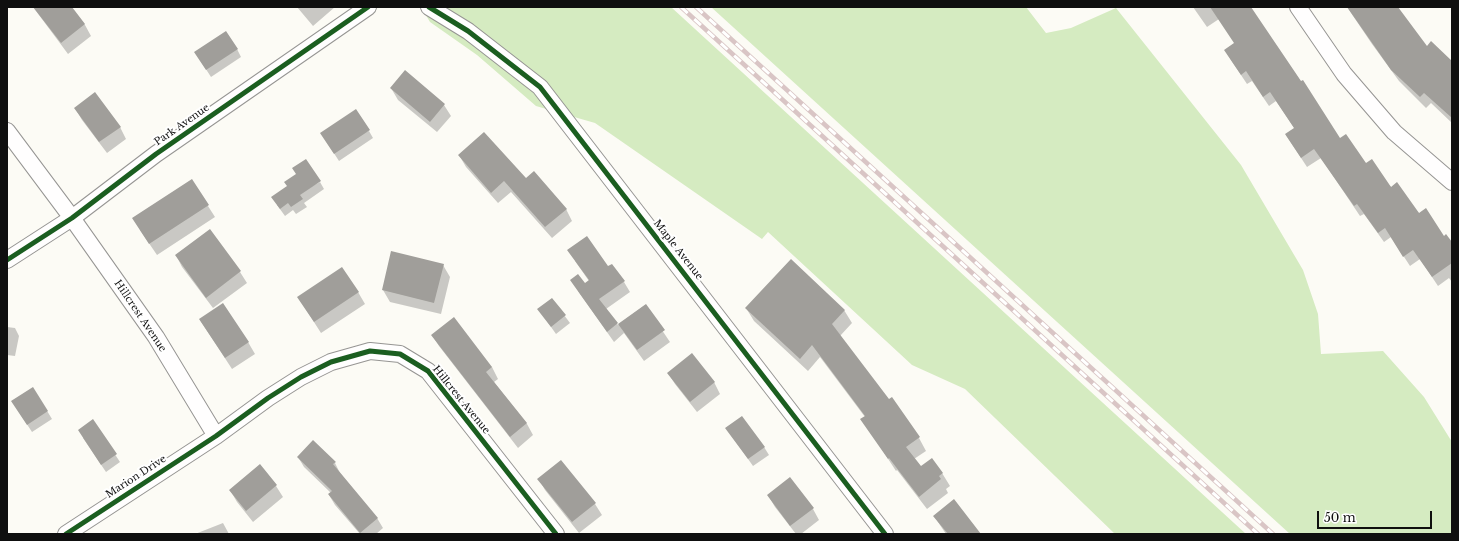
<!DOCTYPE html>
<html>
<head>
<meta charset="utf-8">
<style>
	body { margin:0 }
	#map { position:relative; width:1459px; height:541px; overflow:hidden; background:#fcfbf5; font-family:"Libre Baskerville",serif }
	canvas { display:block }
	.frame { position:absolute; inset:0; border:8px solid #0f0f0f; pointer-events:none }
	.scale { position:absolute; left:1317px; top:511px; width:115px; height:18px; box-sizing:border-box; border:2px solid #0f0f0f; border-top:0; padding-left:5px; font-size:12px; line-height:14px; white-space:nowrap; color:#0f0f0f; -webkit-text-stroke:3px #fff; paint-order:stroke }
</style>
</head>
<body>
<div id="map">
<canvas width="1459" height="541"></canvas>
<div class="frame"></div>
<div class="scale">50 m</div>
</div>
<script>
const g = document.querySelector('canvas').getContext('2d');
g.lineJoin = 'round';
function paint(path, color) { g.fillStyle = color; g.fill(path, 'evenodd'); }
const poly = rows => new Path2D(rows.map(r => 'M' + r).join(''));
function trace(path, color, width, dash) { g.strokeStyle = color; g.lineWidth = width; g.lineCap = dash ? 'butt' : 'round'; g.setLineDash(dash || []); g.stroke(path); }
function label(font, color, halo, rows, align = 'center') {
  g.font = font + ' "Libre Baskerville",serif'; g.lineWidth = 4; g.setLineDash([]); g.textBaseline = 'middle'; g.strokeStyle = halo; g.fillStyle = color; for (const [text, x, y, turn = 0] of rows) {
    g.save(); g.translate(x, y); g.rotate((+turn || 0) * Math.PI / 180); g.textAlign = isNaN(turn) ? turn : align; if (halo) g.strokeText(text, 0, 0); g.fillText(text, 0, 0); g.restore();
  }
}
paint(poly([
	[421,7,671,7,1246,534,1115,534,965,389,912,365,768,232,762,239,595,123,536,106,477,55,430,22],
	[711,7,1026,7,1046,33,1071,28,1116,8,1241,165,1303,270,1318,314,1321,354,1383,351,1424,397,1452,442,1452,534,1290,534]
]), '#d5ebc1');
paint(poly([
	[33,7,71,7,85,25,91,36,68,54],
	[297,7,335,7,313,26],
	[1193,7,1250,7,1340,139,1452,244,1452,282,1449,278,1438,286,1420,259,1410,266,1391,237,1384,242,1364,214,1360,216,1321,158,1307,167,1286,135,1295,129,1276,101,1269,106,1252,81,1247,84,1231,60,1225,50,1235,43,1219,19,1207,27],
	[1347,7,1395,7,1427,47,1452,63,1452,123,1431,103,1426,108,1399,81,1372,44],
	[237,49,241,57,211,77,200,60],
	[391,88,444,105,451,116,437,132,398,100],
	[75,108,120,127,126,139,107,153,82,120],
	[369,131,373,138,339,161,326,141],
	[459,155,526,179,566,209,572,221,552,238,511,192,498,203,466,167],
	[192,181,215,217,157,255,140,230],
	[320,182,324,189,304,203,307,207,296,214,293,210,285,216,277,205],
	[210,230,240,272,247,283,213,308,182,267,176,255],
	[575,261,608,268,624,282,630,292,606,309,618,325,645,305,670,342,644,361,624,333,614,342,578,291,589,281],
	[443,265,450,277,441,314,390,302,383,290],
	[358,292,365,304,321,333,298,297],
	[552,299,570,323,556,334,539,310],
	[746,308,844,310,852,323,840,336,889,401,892,399,919,438,926,451,914,459,921,468,942,473,950,486,946,489,948,493,927,509,897,470,896,471,862,419,865,417,820,357,808,371,754,321],
	[200,320,248,342,255,354,232,369],
	[7,327,15,328,19,336,15,356,7,355],
	[432,335,492,367,498,379,494,382,527,424,533,435,518,448,439,346],
	[668,373,714,382,720,394,697,412,675,384],
	[33,388,52,419,32,432,17,409],
	[93,421,120,462,106,472,83,438],
	[726,428,764,447,769,455,753,466],
	[298,457,335,463,340,473,377,518,383,528,376,534,360,534,335,505,329,495,331,493,304,467],
	[561,461,595,504,602,515,579,533,545,490,539,479],
	[260,466,276,486,283,497,253,522,237,502,230,490],
	[790,479,813,509,819,520,801,534,796,534,775,507,768,495],
	[934,516,980,534,946,534],
	[223,523,229,534,195,534]
]), '#0003');
paint(poly([
	[33,7,72,7,85,24,61,43],
	[1210,7,1251,7,1301,81,1303,80,1340,138,1346,134,1366,163,1372,159,1391,187,1397,182,1419,213,1426,208,1444,236,1446,234,1452,242,1452,263,1432,277,1413,250,1403,257,1385,228,1378,233,1357,204,1354,206,1314,149,1301,158,1285,134,1294,128,1270,92,1263,97,1246,71,1241,75,1224,50,1234,43],
	[1347,7,1398,7,1427,46,1431,41,1452,61,1452,118,1424,93,1420,97,1391,70],
	[226,31,238,49,206,70,194,52],
	[405,70,445,104,430,122,390,88],
	[95,92,121,127,99,142,74,108],
	[356,109,370,130,334,154,320,133],
	[484,132,526,178,534,171,567,209,545,227,504,181,491,193,458,155],
	[306,159,321,181,300,195,303,199,291,207,288,203,280,209,271,197,287,186,284,182,296,174,292,168],
	[192,179,209,205,149,244,132,218],
	[210,229,241,271,206,298,175,255],
	[587,236,608,266,612,264,625,281,599,299,618,323,607,332,570,280,578,274,585,283,589,280,567,250],
	[391,251,444,264,434,303,382,290],
	[791,259,845,310,832,324,889,399,892,397,920,437,906,447,921,466,932,458,943,473,939,476,941,479,919,497,889,458,888,459,860,419,865,416,812,345,800,359,745,308],
	[342,267,359,292,314,322,297,297],
	[552,298,566,315,551,327,537,309],
	[223,303,249,342,225,358,199,319],
	[646,304,665,330,637,350,618,324],
	[454,317,492,367,486,372,527,423,510,437,431,335],
	[692,353,715,382,690,402,667,373],
	[33,387,48,411,27,425,11,401],
	[742,416,765,447,748,459,725,428],
	[93,419,117,454,101,465,78,430],
	[313,440,336,462,333,464,378,518,360,533,328,494,332,491,297,457],
	[561,460,596,503,572,522,537,479],
	[260,464,277,485,246,511,229,490],
	[790,477,814,508,790,526,767,495],
	[954,499,981,534,948,534,933,516]
]), '#a09e9a');
const minor = poly([
	[429,7,468,31,540,87,885,534],
	[1298,7,1344,74,1394,132,1452,182],
	[7,131,72,218,156,337,216,436],
	[7,260,72,218,156,154,368,7],
	[66,534,216,436,268,398,301,377,331,362,370,351,400,354,428,371,556,534]
]);
trace(minor, '#969593', 18);
trace(minor, '#fffefe', 16);
const rail = poly([
	[681,7,1258,534],
	[696,7,1273,534]
]);
trace(rail, '#d9c5c5', 4.5);
trace(rail, '#fff', 3, [9]);
trace(poly([
	[429,7,468,31,540,87,885,534],
	[7,260,72,218,156,154,368,7],
	[66,534,216,436,268,398,301,377,331,362,370,351,400,354,428,371,556,534]
]), '#1b5e20', 5);
label('10px', '#0f0f0f', '#fff', [
	["Park Avenue",182,125,-35],
	["Maple Avenue",678,250,52],
	["Hillcrest Avenue",140,316,56],
	["Hillcrest Avenue",461,400,51],
	["Marion Drive",136,477,-33]
]);
</script>
</body>
</html>
